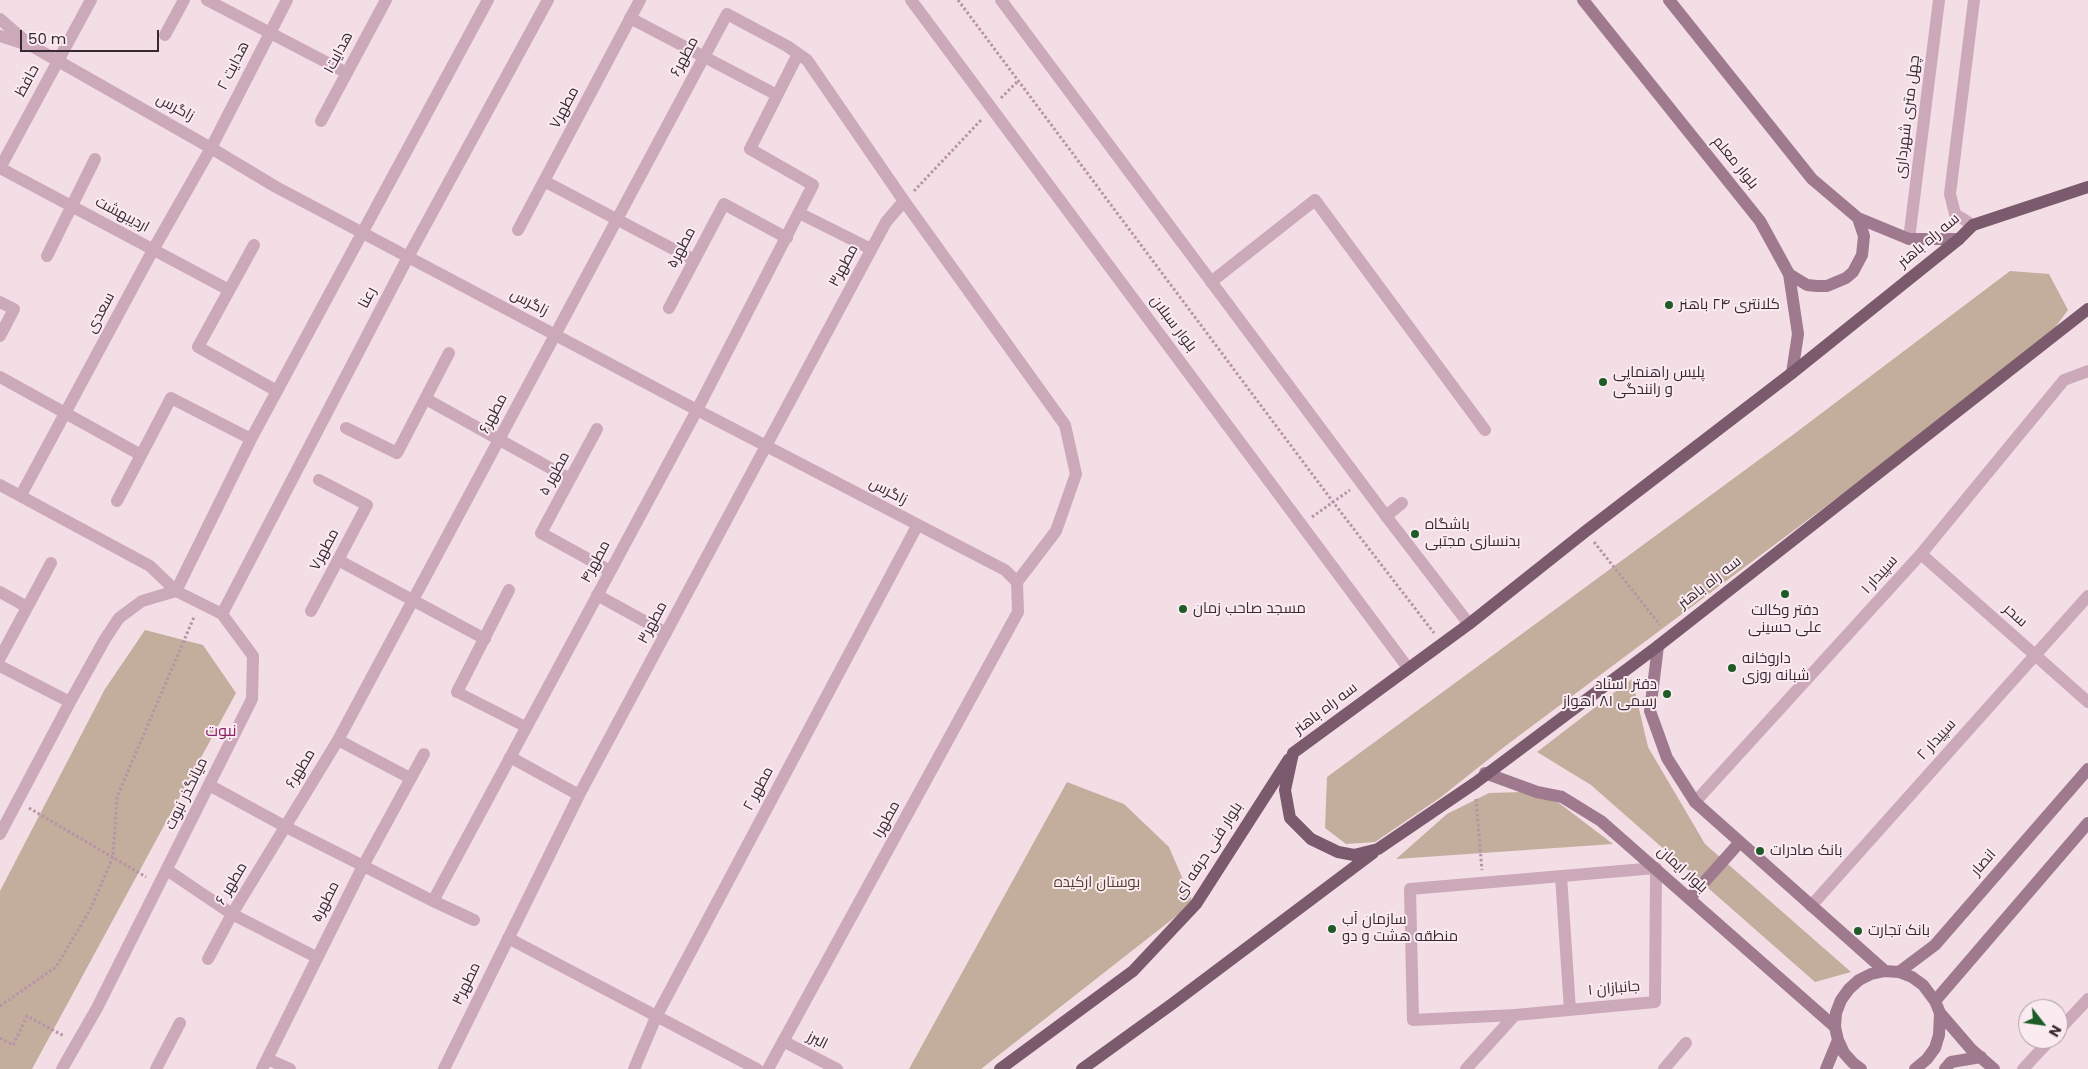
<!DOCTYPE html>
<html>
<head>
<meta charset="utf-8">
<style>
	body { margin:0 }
	#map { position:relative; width:2088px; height:1069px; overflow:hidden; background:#f3dee6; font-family:Poppins,sans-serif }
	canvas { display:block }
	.north { position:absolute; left:2018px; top:999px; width:50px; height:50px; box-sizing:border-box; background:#faebf1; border:1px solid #ad9da5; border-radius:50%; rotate:120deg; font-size:14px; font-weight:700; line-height:20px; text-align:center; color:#392933 }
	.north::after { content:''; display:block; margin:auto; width:18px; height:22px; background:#1e5b27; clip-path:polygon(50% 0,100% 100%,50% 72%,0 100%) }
	.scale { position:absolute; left:20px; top:30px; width:139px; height:22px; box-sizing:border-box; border:2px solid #392933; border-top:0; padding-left:6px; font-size:15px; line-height:18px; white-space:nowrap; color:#392933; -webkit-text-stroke:4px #faebf1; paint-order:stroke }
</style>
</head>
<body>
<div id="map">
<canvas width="2088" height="1069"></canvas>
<div class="north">N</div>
<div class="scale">50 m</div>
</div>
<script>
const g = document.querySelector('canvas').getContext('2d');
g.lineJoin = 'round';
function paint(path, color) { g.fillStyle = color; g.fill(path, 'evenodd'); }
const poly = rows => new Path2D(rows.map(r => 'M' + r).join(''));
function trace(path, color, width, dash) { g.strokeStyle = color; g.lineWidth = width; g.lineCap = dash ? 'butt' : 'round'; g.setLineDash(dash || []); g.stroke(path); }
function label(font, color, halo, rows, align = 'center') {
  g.font = font + ' Poppins,Cairo,sans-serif'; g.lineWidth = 4; g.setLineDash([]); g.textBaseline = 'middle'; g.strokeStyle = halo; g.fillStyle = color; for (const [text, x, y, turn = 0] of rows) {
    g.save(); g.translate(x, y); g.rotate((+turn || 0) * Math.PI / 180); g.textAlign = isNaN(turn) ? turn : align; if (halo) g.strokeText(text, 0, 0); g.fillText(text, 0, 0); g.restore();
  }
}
paint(poly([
	[2010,271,2049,274,2068,310,2043,344,1504,747,1441,797,1375,842,1346,844,1325,828,1327,777,1790,437],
	[145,630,203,645,236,693,32,1069,0,1069,0,891,105,689],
	[1632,679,1648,747,1705,844,1851,972,1815,982,1591,785,1537,752],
	[1067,782,1124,804,1169,847,1193,903,981,1069,909,1069],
	[1523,792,1559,803,1613,844,1396,859,1447,814,1489,793]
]), '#c3ad9d');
trace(poly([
	[958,0,1333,502,1434,633],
	[1001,98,1018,81],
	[914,191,982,119],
	[1312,517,1350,490],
	[1594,542,1660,625],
	[1476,799,1482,870],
	[29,808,146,877],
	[0,1006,56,967,91,908,113,857,117,797,194,617],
	[0,1038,13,1045,27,1016,64,1036]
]), '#b893a5', 3, [2.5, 2.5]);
trace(poly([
	[457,692,526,727]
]), '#cca9b9', 11);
trace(poly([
	[91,0,0,168,229,290],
	[207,0,347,73],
	[630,18,777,95],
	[165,35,184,0],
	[321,121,386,0],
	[544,181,694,260],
	[799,213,871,249],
	[1973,225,1955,214,1950,194,1974,0],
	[518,230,640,0],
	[1909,239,1939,0],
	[254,245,198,347,277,391],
	[47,256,95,159],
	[1211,282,1315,200,1485,430],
	[0,302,14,309,0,336],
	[669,308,724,204,787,238],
	[0,377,141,455],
	[426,399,570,479],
	[346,428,397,453,449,353],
	[597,429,541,533,610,571],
	[0,485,150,566,176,591,222,614,253,656,252,699,97,1008,62,1069],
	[21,495,153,250,211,148,287,0],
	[117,501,171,398,251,439],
	[1386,516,1402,503],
	[1921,554,2088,702],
	[338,560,485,639],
	[176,591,251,439,488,0],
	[0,592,27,607],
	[597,595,666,633],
	[311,611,367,505,319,480],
	[222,614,408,257,548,0],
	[0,658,51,563],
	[0,666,70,702],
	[457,692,509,590],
	[338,740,410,778],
	[510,757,579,795],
	[209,785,286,827,433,901,474,920],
	[1695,802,1921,554,2064,380,2088,371],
	[0,834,70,702,105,639,119,618,142,601,176,591],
	[167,870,232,914,316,957],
	[1561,876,1570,1010],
	[433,901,697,410,813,185,750,149,798,54],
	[1811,906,2088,596],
	[508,938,757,1069],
	[208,959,232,914,338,740,727,14,787,46,807,60,904,201,1065,425,1076,474,1056,531,1017,582,1018,612,768,1069],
	[2058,1031,2088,999],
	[783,1041,837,1069],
	[267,1059,290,1069],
	[156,1069,180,1023],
	[262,1069,363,866,424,754],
	[444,1069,579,795,886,222,904,201],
	[634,1069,656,1017,917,526],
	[1466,1069,1515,1015,1655,1002,1656,868,1410,889,1413,1020,1515,1015],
	[1664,1069,1686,1043],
	[2023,1069,2051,1039]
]), '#cca9b9', 12);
trace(poly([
	[911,0,1408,668],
	[1001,0,1386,516,1469,624],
	[0,19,30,45,211,148,276,187,697,410,1005,570,1017,582],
	[0,36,25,44]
]), '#cca9b9', 12);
trace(poly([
	[1583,0,1760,221,1789,274,1798,334,1792,373],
	[1669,0,1812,179,1858,218,1909,239,1959,239],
	[1789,274,1807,285,1817,286,1827,286,1846,278,1853,272,1862,255,1864,236,1858,218],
	[1658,646,1650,711,1667,758,1695,802,1885,971],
	[1485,773,1537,792,1562,797,1601,821,1835,1027],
	[1690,898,1740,842],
	[1899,972,1935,945,2088,769],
	[1935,1001,2088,823],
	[1940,1013,1971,1049,1994,1069],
	[1826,1069,1838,1040],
	[1861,1069,1853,1063,1844,1053,1838,1040,1835,1027,1836,1013,1841,1000,1849,989,1859,980,1871,974,1885,971,1899,972,1912,977,1923,985,1935,1001,1940,1013,1939,1035,1935,1048,1927,1059,1915,1069],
	[1945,1069,1951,1062,1981,1057]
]), '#9f7a8f', 12);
trace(poly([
	[2088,187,1973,225,1959,239,1792,373,1586,531,1469,624,1293,753,1285,790,1290,818,1311,839,1338,852,1354,855,1378,849,1475,783,1658,646,2088,309],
	[1000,1069,1133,971,1196,904,1289,759],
	[1082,1069,1172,1004,1373,853]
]), '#7b5a6d', 12);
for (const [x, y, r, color] of [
	[1669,305,5,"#1e5b27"],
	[1603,382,5,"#1e5b27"],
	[1415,534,5,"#1e5b27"],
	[1785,594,5,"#1e5b27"],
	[1183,609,5,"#1e5b27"],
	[1732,668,5,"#1e5b27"],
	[1667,694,5,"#1e5b27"],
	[1760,851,5,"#1e5b27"],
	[1332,929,5,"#1e5b27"],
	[1858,931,5,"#1e5b27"]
]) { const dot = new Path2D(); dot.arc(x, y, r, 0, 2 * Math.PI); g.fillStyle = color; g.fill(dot); trace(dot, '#faebf1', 2); }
label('15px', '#392933', '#faebf1', [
	["هدایت۱",339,53,-62],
	["مطهر۶",685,57,-62],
	["هدایت ۲",234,66,-63],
	["حافظ",28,81,-62],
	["زاگرس",175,108,29],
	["مطهر۷",565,108,-62],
	["چهل متری شهرداری",1908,117,-83],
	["بلوار معلم",1735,163,51],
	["اردیبهشت",122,215,28],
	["سه راه باهنر",1929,241,-40],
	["مطهر۵",682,248,-62],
	["مطهر۳",844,266,-62],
	["رعنا",368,298,-63],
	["زاگرس",529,303,28],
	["سعدی",101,313,-62],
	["بلوار سبلان",1173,324,53],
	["مطهر۶",494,414,-62],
	["مطهر ۵",555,474,-61],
	["زاگرس",888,492,28],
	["مطهر۷",325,550,-62],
	["مطهر۴",596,562,-62],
	["سپیدار ۱",1880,575,-48],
	["سه راه باهنر",1710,583,-38],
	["سحر",2015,616,42],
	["مطهر۳",653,623,-62],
	["سه راه باهنر",1326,709,-37],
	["سپیدار ۲",1937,740,-48],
	["مطهر۶",301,769,-59],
	["مطهر ۲",759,789,-62],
	["میانگذر نبوت",187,794,-64],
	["مطهر۱",887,820,-61],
	["بلوار فنی حرفه ای",1209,851,-57],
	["انصار",1984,863,-49],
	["بلوار ایمان",1682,870,42],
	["مطهر ۶",232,884,-59],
	["مطهر۵",326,902,-63],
	["مطهر۳",467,984,-64],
	["جانبازان ۱",1614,989,-5],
	["البرز",817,1041,27]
]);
label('15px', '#392933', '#faebf1', [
	["کلانتری ۲۴ باهنر",1679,305],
	["پلیس راهنمایی",1613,373],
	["و رانندگی",1613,390],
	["باشگاه",1425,525],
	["بدنسازی مجتبی",1425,542],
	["مسجد صاحب زمان",1193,609],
	["دفتر وکالت",1785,611,"center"],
	["علی حسینی",1785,628,"center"],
	["داروخانه",1742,659],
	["شبانه روزی",1742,676],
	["دفتر اسناد",1657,685,"right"],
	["رسمی ۸۱ اهواز",1657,702,"right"],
	["بانک صادرات",1770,851],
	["سازمان آب",1342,920],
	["منطقه هشت و دو",1342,937],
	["بانک تجارت",1868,931]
], 'left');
label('15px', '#58402c', '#faebf1', [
	["بوستان ارکیده",1097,883]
]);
label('16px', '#892167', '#faebf1', [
	["نبوت",221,732]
]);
</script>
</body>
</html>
